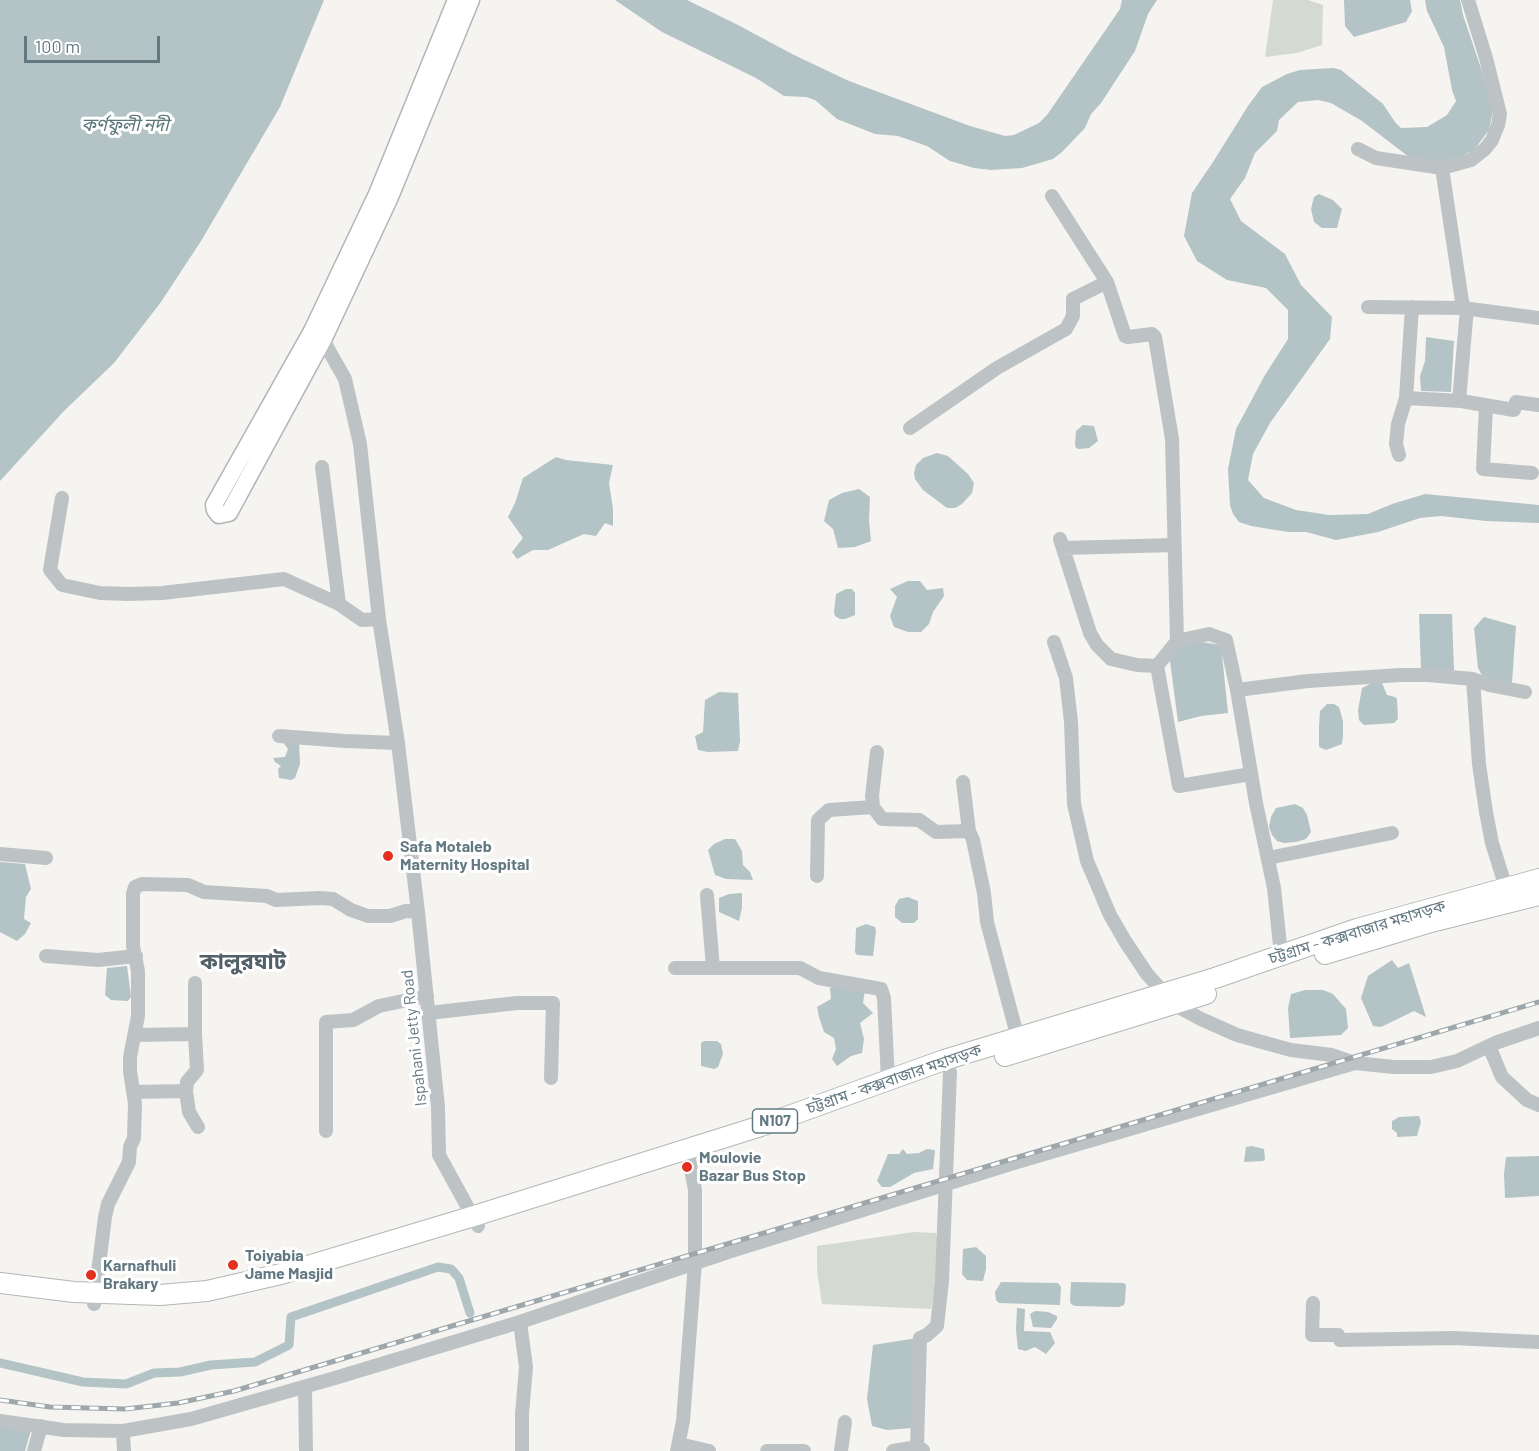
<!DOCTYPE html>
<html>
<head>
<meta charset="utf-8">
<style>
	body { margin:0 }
	#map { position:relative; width:1539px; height:1451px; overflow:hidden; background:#f5f4f0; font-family:Barlow,sans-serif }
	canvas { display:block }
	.scale { position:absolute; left:24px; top:36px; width:136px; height:27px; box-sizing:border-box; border:3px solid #637982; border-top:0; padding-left:8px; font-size:18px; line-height:21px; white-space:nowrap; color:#637982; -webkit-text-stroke:4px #fff; paint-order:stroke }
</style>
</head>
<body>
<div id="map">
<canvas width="1539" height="1451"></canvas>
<div class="scale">100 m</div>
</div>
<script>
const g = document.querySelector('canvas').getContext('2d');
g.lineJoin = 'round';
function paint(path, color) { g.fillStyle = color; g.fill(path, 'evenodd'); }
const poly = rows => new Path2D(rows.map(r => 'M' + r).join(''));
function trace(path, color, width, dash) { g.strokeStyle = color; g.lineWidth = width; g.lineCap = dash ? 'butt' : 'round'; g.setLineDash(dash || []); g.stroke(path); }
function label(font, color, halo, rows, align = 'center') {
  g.font = font + ' Barlow,"Noto Sans Bengali",sans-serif'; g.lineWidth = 6; g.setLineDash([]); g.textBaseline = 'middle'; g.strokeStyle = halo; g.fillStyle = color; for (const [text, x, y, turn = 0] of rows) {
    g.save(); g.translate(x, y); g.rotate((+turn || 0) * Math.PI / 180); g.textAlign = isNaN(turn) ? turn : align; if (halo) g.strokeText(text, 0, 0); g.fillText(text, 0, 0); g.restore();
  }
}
paint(poly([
	[1273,0,1308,0,1323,5,1322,45,1297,53,1265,57],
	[914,1232,936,1233,938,1241,936,1281,931,1309,822,1304,817,1271,817,1246]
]), '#d5dad0');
paint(poly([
	[0,0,324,0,280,107,201,241,161,302,114,363,64,411,0,481],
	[615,0,687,0,738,25,792,54,849,81,970,126,1005,136,1014,135,1039,123,1047,115,1120,9,1122,0,1157,0,1148,14,1135,51,1101,103,1091,114,1085,128,1062,152,1053,159,1022,168,991,170,974,168,950,161,927,146,898,136,875,134,837,119,815,100,806,97,784,96,756,78,662,32],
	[1344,0,1410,0,1412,11,1406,22,1354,37,1345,26],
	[1425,0,1460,0,1463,15,1492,101,1493,111,1489,130,1474,150,1447,163,1409,157,1362,121,1331,103,1318,100,1298,102,1279,120,1277,131,1255,153,1245,178,1230,199,1241,221,1285,254,1301,285,1332,317,1330,339,1270,423,1253,454,1248,480,1264,498,1296,510,1329,515,1368,514,1392,504,1425,494,1539,505,1539,523,1486,521,1441,516,1420,518,1378,532,1336,540,1306,532,1288,532,1251,526,1239,522,1233,514,1230,505,1228,469,1236,429,1265,375,1288,339,1288,310,1266,288,1227,280,1197,261,1184,236,1192,193,1213,162,1248,106,1262,87,1287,74,1300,70,1333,68,1341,70,1383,104,1395,122,1401,128,1427,127,1447,115,1456,101,1452,90,1444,47,1427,11],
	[1319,194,1333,200,1342,209,1337,228,1322,228,1314,222,1311,209,1314,197],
	[1426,337,1454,341,1451,392,1421,391,1420,376,1425,361],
	[1083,425,1094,426,1098,441,1089,448,1079,449,1076,448,1075,444,1076,431],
	[937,453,948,456,968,474,974,483,972,493,962,504,955,508,947,508,923,490,915,479,914,473,916,465,923,458],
	[556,457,566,460,613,465,609,483,613,509,613,526,605,523,596,536,584,534,548,550,533,550,517,559,512,552,523,538,508,517,515,503,523,478],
	[859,489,870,497,869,520,871,541,855,547,838,548,833,529,824,521,829,500,842,493],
	[908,581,920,581,927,590,943,588,944,596,933,612,929,624,921,632,908,632,894,627,890,616,897,597,890,589],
	[846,589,852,589,855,593,855,615,845,619,840,619,835,616,834,612,836,594],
	[1419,614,1452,614,1454,670,1421,670],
	[1484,617,1516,626,1512,683,1484,679,1478,668,1474,628],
	[1194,641,1221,645,1228,713,1201,716,1178,722,1170,661,1175,647],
	[1376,681,1382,683,1387,695,1395,697,1397,699,1398,719,1394,723,1364,725,1359,720,1358,710,1362,688],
	[719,692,738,693,740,741,738,751,708,752,698,750,695,736,703,732,705,700],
	[1327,704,1334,704,1339,707,1343,721,1343,736,1342,744,1326,750,1319,747,1319,726,1320,711],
	[280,738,299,741,300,764,295,778,291,780,279,778,278,769,281,766,275,762,273,758,285,757,288,749],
	[1295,804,1303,808,1307,815,1311,832,1306,839,1296,842,1284,843,1277,841,1272,835,1269,827,1271,817,1276,808],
	[725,839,735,839,742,851,743,865,750,872,753,880,726,879,715,875,708,850,714,844],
	[0,862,25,864,31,889,26,897,24,919,31,923,25,934,17,941,0,932],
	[742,893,742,908,739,921,719,912,719,898,729,894],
	[908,897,918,901,918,919,914,923,902,923,895,917,895,906,899,899],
	[866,924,875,927,876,931,873,956,857,955,855,952,856,928],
	[1392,960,1398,968,1409,963,1426,1017,1414,1011,1381,1027,1373,1026,1361,998,1368,976],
	[127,966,131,997,128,1001,111,1000,105,995,107,968],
	[840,985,865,990,863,1003,873,1013,860,1023,864,1039,862,1053,851,1056,837,1066,832,1059,836,1049,834,1038,824,1032,819,1017,817,1007,831,999,830,988],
	[1305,990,1323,990,1333,994,1346,1009,1348,1028,1341,1035,1290,1038,1288,1008,1291,994],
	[704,1041,717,1041,721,1044,723,1054,718,1067,714,1069,701,1066,701,1043],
	[1419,1116,1421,1122,1417,1136,1397,1137,1397,1133,1392,1129,1392,1121,1399,1117],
	[1252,1146,1264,1149,1265,1159,1263,1161,1244,1162,1246,1147],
	[903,1149,907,1154,919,1153,927,1149,935,1150,933,1169,914,1173,890,1187,882,1187,877,1181,888,1154,899,1154],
	[1539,1156,1539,1196,1505,1198,1504,1174,1506,1157],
	[976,1247,986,1256,986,1269,983,1281,967,1280,962,1274,963,1249],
	[1001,1282,1058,1283,1061,1287,1060,1305,999,1303,996,1300,995,1292],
	[1071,1282,1124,1283,1126,1285,1125,1301,1124,1305,1119,1307,1075,1306,1071,1304,1070,1301],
	[1017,1308,1025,1309,1024,1331,1050,1332,1055,1343,1046,1354,1035,1347,1026,1351,1018,1349,1016,1330],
	[1035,1311,1048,1312,1057,1316,1057,1319,1051,1328,1033,1327,1030,1314],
	[917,1338,912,1428,887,1430,872,1426,867,1399,873,1345],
	[0,1426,31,1430,25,1451,0,1451]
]), '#b4c3c5');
trace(poly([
	[0,1363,83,1382,126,1384,154,1373,180,1372,211,1365,255,1362,289,1345,291,1317,438,1267,451,1269,459,1278,470,1313]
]), '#b4c3c5', 9);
const major = poly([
	[456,0,377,194,312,331,214,505,215,510,219,515,229,513,323,340,390,197,471,0]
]);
const highway = poly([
	[1325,954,1431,922,1539,895],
	[1005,1056,1206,994],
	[0,1283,74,1292,160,1295,207,1291,281,1274,474,1216,761,1126,944,1060,1215,978,1357,929,1539,879]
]);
trace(major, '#afb5b8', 19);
trace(highway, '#b1b6b8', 22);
trace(poly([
	[1358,149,1376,158,1442,168,1471,160,1485,149,1492,140,1498,125,1500,114,1486,58,1468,0],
	[1442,168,1463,308],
	[1052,196,1107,282,1125,336,1128,337,1152,334,1155,337,1172,439,1177,641],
	[1368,307,1463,308,1539,318],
	[1412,307,1406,398,1461,401,1514,410,1516,402,1539,405],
	[323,340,345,379,360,444,379,619],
	[1459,401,1467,308],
	[1486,406,1483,469,1532,473],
	[910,428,997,368,1066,329,1073,316,1073,299,1107,282],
	[1399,455,1396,444,1398,424,1406,398],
	[322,467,339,604],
	[62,498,50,570,62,585,100,593,128,594,162,593,284,579,339,604,362,620,379,619,398,743],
	[1060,539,1090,633,1097,645,1111,659,1137,665,1157,666,1179,786,1251,774],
	[1063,548,1175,545],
	[1054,642,1066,678,1071,722,1074,804,1087,861,1110,915,1125,941,1147,974,1175,1005,1201,1019,1237,1035,1269,1044,1291,1050,1332,1055,1355,1063,1394,1067,1431,1067,1457,1061,1495,1043,1539,1028],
	[1157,666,1177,641,1209,634,1226,640,1237,690,1308,681,1400,675,1428,675,1473,679,1479,764,1486,812,1492,843,1506,888],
	[1473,679,1489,685,1525,692],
	[1237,690,1256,803,1274,888,1281,955],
	[279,736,345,741,398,743,418,912],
	[877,752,872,796,873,807,882,819,919,820,936,832,969,831,973,840,984,893,987,922,1020,1046],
	[963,782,969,831],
	[0,854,46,858],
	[1268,858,1392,833],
	[817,876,818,820,829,810,873,807],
	[707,895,713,968],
	[46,956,98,960,136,956],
	[675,968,800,968,819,978,881,989,884,998,888,1080],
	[195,983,195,1034],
	[429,1013,517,1003,553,1003,551,1078],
	[1489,1046,1502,1077,1527,1100,1539,1105],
	[186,1091,189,1112,198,1127],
	[134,1092,186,1091,187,1082,197,1070,195,1034,135,1035],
	[326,1131,326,1022,353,1020,379,1006,427,996],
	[1313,1303,1312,1335,1338,1335,1340,1340,1452,1338,1539,1342],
	[94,1304,105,1217,108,1204,129,1162,130,1147,134,1138,135,1104,130,1071,130,1057,138,1016,138,971,133,946,133,894,135,887,142,884,188,885,204,892,267,896,276,900,320,898,333,899,351,910,368,916,390,916,406,911,418,912,438,1107,439,1155,478,1226],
	[520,1322,526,1367,522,1414,522,1451],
	[305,1387,306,1451],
	[0,1421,64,1430,123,1431,124,1451],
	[123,1431,191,1419,335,1378,520,1322,728,1252,1017,1162,1355,1063],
	[679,1444,709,1451],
	[917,1447,920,1338,927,1335,937,1326,942,1281,950,1072],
	[34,1451,41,1426],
	[677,1451,683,1421,695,1263,695,1190,687,1149],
	[767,1451,804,1451],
	[841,1451,845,1422],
	[893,1451,917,1447,923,1450]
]), '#bdc3c5', 14);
trace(major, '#fff', 16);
trace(highway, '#fff', 20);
const rail = poly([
	[0,1400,50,1407,125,1409,178,1403,234,1391,1539,1002]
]);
trace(rail, '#9ea7ab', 5);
trace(rail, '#fff', 3, [9]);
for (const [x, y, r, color] of [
	[388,856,6,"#e52f20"],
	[687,1167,6,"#e52f20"],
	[233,1265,6,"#e52f20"],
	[91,1275,6,"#e52f20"]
]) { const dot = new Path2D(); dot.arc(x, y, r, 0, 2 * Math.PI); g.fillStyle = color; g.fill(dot); trace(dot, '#fff', 2); }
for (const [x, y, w] of [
	[775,1121,45]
]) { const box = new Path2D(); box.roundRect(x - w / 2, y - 12, w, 24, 4.5); g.fillStyle = '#fff'; g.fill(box); trace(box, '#637982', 1.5); }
label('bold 15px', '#637982', null, [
	["N107",775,1121]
]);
label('bold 16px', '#637982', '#fff', [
	["Safa Motaleb",400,847],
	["Maternity Hospital",400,865],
	["Moulovie",699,1158],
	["Bazar Bus Stop",699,1176],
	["Toiyabia",245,1256],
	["Jame Masjid",245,1274],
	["Karnafhuli",103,1266],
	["Brakary",103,1284]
], 'left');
label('16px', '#637982', '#fff', [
	["চট্টগ্রাম - কক্সবাজার মহাসড়ক",1357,932,-17],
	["Ispahani Jetty Road",414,1038,-96],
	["চট্টগ্রাম - কক্সবাজার মহাসড়ক",894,1079,-19]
]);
label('italic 18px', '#5a7678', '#fff', [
	["কর্ণফুলী নদী",125,125]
]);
label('bold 22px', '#516167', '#fff', [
	["কালুরঘাট",243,962]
]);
</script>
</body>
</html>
